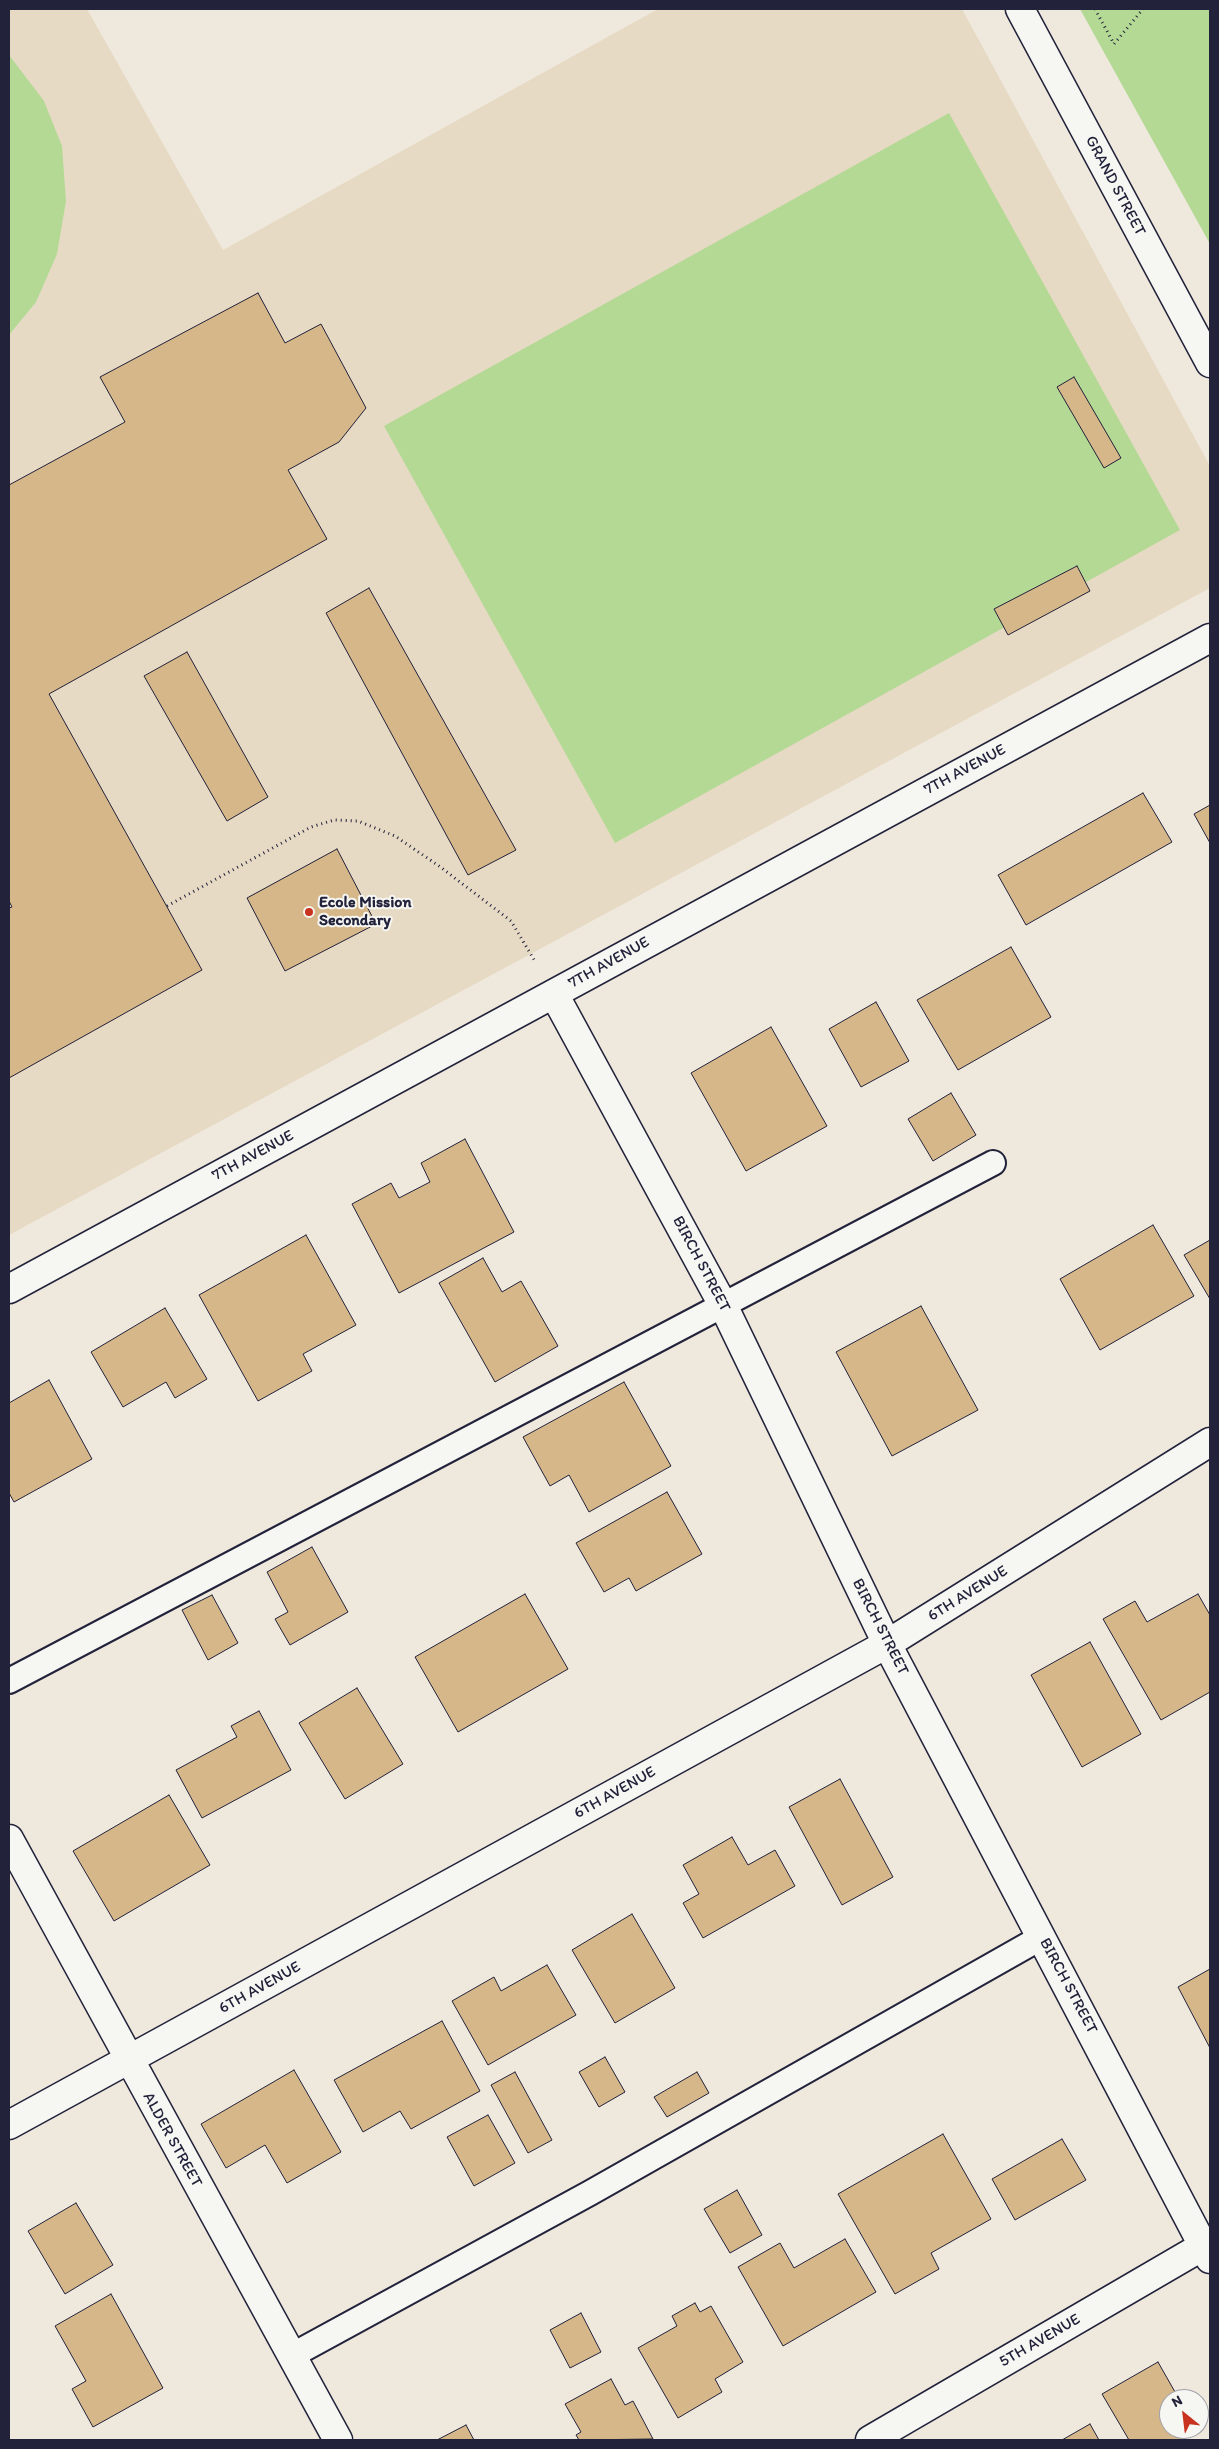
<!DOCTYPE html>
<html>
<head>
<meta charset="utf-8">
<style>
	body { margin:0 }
	#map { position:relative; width:1219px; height:2449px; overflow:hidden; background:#efe9dd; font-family:Itim,sans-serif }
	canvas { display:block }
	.frame { position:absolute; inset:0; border:10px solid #22223b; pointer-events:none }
	.north { position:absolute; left:1159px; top:2389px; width:50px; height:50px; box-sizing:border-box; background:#f6f6f2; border:1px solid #a1a1a9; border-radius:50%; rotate:331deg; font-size:14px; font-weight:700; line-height:20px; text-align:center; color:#22223b }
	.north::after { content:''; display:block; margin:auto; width:18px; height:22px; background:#c8321e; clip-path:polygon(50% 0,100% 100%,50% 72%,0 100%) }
</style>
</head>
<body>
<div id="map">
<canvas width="1219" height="2449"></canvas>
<div class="frame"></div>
<div class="north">N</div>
</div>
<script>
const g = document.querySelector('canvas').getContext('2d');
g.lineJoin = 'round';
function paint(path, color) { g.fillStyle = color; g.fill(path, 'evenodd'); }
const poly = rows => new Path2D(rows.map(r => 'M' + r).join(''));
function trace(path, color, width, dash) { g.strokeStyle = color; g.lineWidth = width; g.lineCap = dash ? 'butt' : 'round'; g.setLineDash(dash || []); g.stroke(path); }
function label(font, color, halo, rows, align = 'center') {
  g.font = font + ' Itim,sans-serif'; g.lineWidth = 4; g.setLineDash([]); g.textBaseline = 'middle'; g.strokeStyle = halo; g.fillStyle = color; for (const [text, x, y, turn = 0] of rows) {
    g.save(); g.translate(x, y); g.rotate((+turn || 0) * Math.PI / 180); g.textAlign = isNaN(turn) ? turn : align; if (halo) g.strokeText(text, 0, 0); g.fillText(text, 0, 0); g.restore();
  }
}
paint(poly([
	[9,9,87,9,223,250,658,9,962,9,1210,466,1210,588,9,1235]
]), '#e7dac4');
paint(poly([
	[1080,9,1210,9,1210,244],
	[9,55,44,101,62,146,66,201,57,254,36,302,9,335],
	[949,113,1180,530,615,843,384,426]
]), '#b4d995');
const building = poly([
	[258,293,285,343,321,324,366,408,339,442,288,470,327,539,49,694,202,970,9,1078,9,908,12,907,9,901,9,485,125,422,100,377,258,293],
	[1074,377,1121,458,1104,468,1057,387,1074,377],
	[1077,566,1090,591,1008,635,994,609,1077,566],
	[369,588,516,850,468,875,326,613,369,588],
	[187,652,268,797,227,821,144,676,187,652],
	[1143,793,1172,842,1026,925,998,875,1143,793],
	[1210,805,1210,843,1194,814,1210,805],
	[337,849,376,924,285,971,247,898,337,849],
	[1011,947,1051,1017,958,1070,917,1000,1011,947],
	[876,1002,909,1061,861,1087,829,1029,876,1002],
	[771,1027,827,1126,746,1171,691,1073,771,1027],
	[951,1093,976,1135,933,1161,908,1119,951,1093],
	[465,1139,514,1232,399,1293,352,1204,391,1183,399,1198,430,1182,421,1163,465,1139],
	[1153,1225,1194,1296,1100,1350,1060,1279,1153,1225],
	[306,1235,356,1325,303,1354,312,1371,258,1401,199,1295,306,1235],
	[1210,1240,1210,1299,1184,1255,1210,1240],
	[483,1258,502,1292,521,1281,558,1346,495,1382,439,1283,483,1258],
	[921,1306,978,1410,892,1456,836,1352,921,1306],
	[165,1308,207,1379,175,1398,166,1382,123,1407,91,1352,165,1308],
	[49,1380,92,1459,14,1502,9,1493,9,1403,49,1380],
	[624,1382,671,1466,589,1512,569,1475,550,1486,523,1437,624,1382],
	[667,1492,702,1554,636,1591,629,1578,604,1592,576,1543,667,1492],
	[312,1547,348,1612,290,1645,275,1619,288,1612,267,1572,312,1547],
	[525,1594,568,1669,458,1732,415,1657,525,1594],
	[1198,1594,1210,1615,1210,1692,1161,1720,1103,1619,1135,1601,1147,1622,1198,1594],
	[212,1595,238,1643,208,1660,182,1610,212,1595],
	[1090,1642,1141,1734,1082,1767,1031,1675,1090,1642],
	[357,1688,403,1764,345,1799,299,1723,357,1688],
	[259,1711,291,1770,202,1818,176,1770,237,1737,231,1726,259,1711],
	[840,1779,893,1877,842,1905,789,1807,840,1779],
	[169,1795,210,1865,114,1921,73,1851,169,1795],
	[732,1837,748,1865,775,1850,795,1886,703,1938,683,1903,699,1894,683,1865,732,1837],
	[632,1914,675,1988,615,2023,572,1950,632,1914],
	[547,1965,576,2015,488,2065,452,2001,494,1977,501,1991,547,1965],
	[1210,1969,1210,2048,1178,1987,1210,1969],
	[442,2021,480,2091,411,2129,400,2111,363,2132,334,2080,442,2021],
	[605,2057,625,2092,599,2107,579,2072,605,2057],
	[294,2070,341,2152,287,2183,265,2145,226,2168,201,2124,294,2070],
	[515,2072,552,2140,528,2153,491,2085,515,2072],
	[697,2072,709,2093,667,2117,654,2097,697,2072],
	[488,2115,515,2163,474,2186,447,2137,488,2115],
	[943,2134,991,2219,931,2253,939,2269,895,2294,838,2194,943,2134],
	[1062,2139,1086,2180,1015,2220,992,2179,1062,2139],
	[737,2190,762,2235,730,2253,704,2209,737,2190],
	[76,2203,113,2265,65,2294,28,2231,76,2203],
	[845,2239,876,2292,783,2346,738,2267,780,2243,794,2268,845,2239],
	[111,2294,163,2388,93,2427,72,2389,86,2381,55,2326,111,2294],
	[695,2303,700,2312,711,2306,743,2362,715,2379,722,2392,678,2418,638,2348,677,2326,672,2316,695,2303],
	[581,2313,601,2352,570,2368,550,2330,581,2313],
	[1158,2362,1179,2399,1169,2399,1169,2429,1197,2429,1198,2431,1182,2440,1129,2440,1102,2394,1158,2362],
	[611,2379,625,2405,633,2401,653,2439,579,2440,576,2435,581,2432,565,2404,611,2379],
	[1090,2424,1099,2440,1062,2440,1090,2424],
	[466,2425,474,2440,437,2440,466,2425]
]);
paint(building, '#d5b789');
trace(building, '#22223b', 1);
const service = poly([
	[9,1681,993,1163],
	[291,2356,590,2193,1042,1937]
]);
const minor = poly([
	[554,994,723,1305,887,1644,1210,2259],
	[9,1839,338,2440],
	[9,2125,887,1644,1210,1442],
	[870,2440,1210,2242]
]);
const tertiary = poly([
	[1020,9,1210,363],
	[9,1289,1210,638]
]);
trace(service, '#22223b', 28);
trace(minor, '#22223b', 31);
trace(tertiary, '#22223b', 31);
trace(poly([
	[1095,9,1114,44,1143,9],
	[167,906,311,827,334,820,358,821,395,836,439,866,511,921,536,963]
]), '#22223b', 3, [1, 4]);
trace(service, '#f6f6f2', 24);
trace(minor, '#f6f6f2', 28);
trace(tertiary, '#f6f6f2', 28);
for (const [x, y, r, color] of [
	[309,912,5,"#c8321e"]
]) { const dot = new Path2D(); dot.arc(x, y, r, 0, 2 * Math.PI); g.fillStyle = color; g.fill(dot); trace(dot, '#f6f6f2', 2); }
label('16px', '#22223b', '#f6f6f2', [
	["GRAND STREET",1115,186,62],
	["7TH AVENUE",965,770,-28],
	["7TH AVENUE",609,963,-29],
	["7TH AVENUE",253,1156,-28],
	["BIRCH STREET",701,1264,62],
	["6TH AVENUE",968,1594,-32],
	["BIRCH STREET",880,1627,63],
	["6TH AVENUE",615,1793,-29],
	["BIRCH STREET",1068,1986,62],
	["6TH AVENUE",260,1988,-29],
	["ALDER STREET",172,2140,61],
	["5TH AVENUE",1040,2341,-30]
]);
label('bold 16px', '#22223b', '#f6f6f2', [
	["Ecole Mission",319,903],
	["Secondary",319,921]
], 'left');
</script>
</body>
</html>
